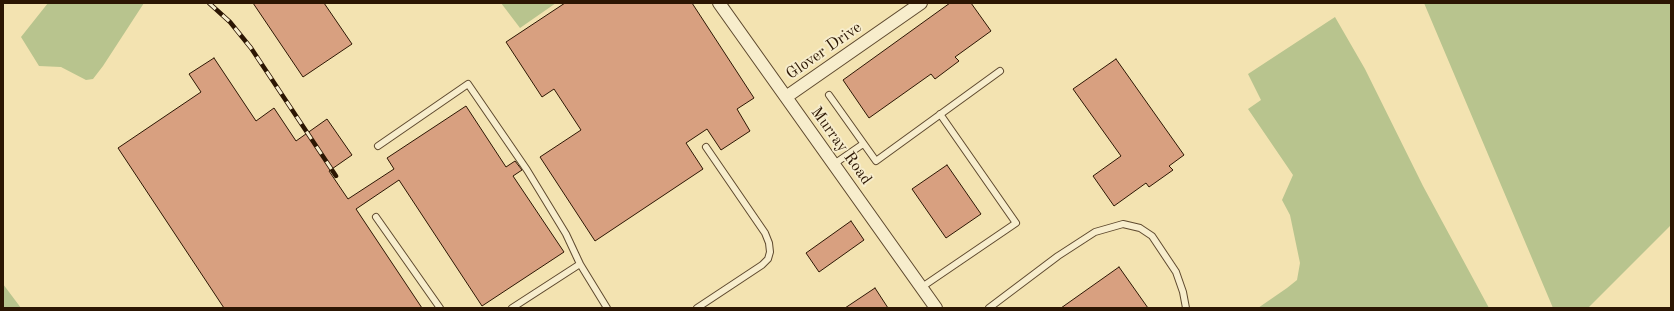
<!DOCTYPE html>
<html>
<head>
<meta charset="utf-8">
<style>
	body { margin:0 }
	#map { position:relative; width:1674px; height:311px; overflow:hidden; background:#f3e3b1; font-family:"Old Standard TT",serif }
	canvas { display:block }
	.frame { position:absolute; inset:0; border:4px solid #2c1603; pointer-events:none }
</style>
</head>
<body>
<div id="map">
<canvas width="1674" height="311"></canvas>
<div class="frame"></div>
</div>
<script>
const g = document.querySelector('canvas').getContext('2d');
g.lineJoin = 'round';
function paint(path, color) { g.fillStyle = color; g.fill(path, 'evenodd'); }
const poly = rows => new Path2D(rows.map(r => 'M' + r).join(''));
function trace(path, color, width, dash) { g.strokeStyle = color; g.lineWidth = width; g.lineCap = dash ? 'butt' : 'round'; g.setLineDash(dash || []); g.stroke(path); }
function label(font, color, halo, rows, align = 'center') {
  g.font = font + ' "Old Standard TT",serif'; g.lineWidth = 4; g.setLineDash([]); g.textBaseline = 'middle'; g.strokeStyle = halo; g.fillStyle = color; for (const [text, x, y, turn = 0] of rows) {
    g.save(); g.translate(x, y); g.rotate((+turn || 0) * Math.PI / 180); g.textAlign = isNaN(turn) ? turn : align; if (halo) g.strokeText(text, 0, 0); g.fillText(text, 0, 0); g.restore();
  }
}
paint(poly([
	[48,3,144,3,103,66,93,79,86,80,61,67,39,66,21,37],
	[501,3,556,3,520,28],
	[1424,3,1671,3,1671,225,1588,308,1553,308],
	[1335,17,1365,69,1423,186,1489,308,1258,308,1287,288,1297,280,1300,263,1290,215,1282,200,1293,175,1248,109,1261,100,1248,74],
	[3,284,21,308,3,308]
]), '#b8c48e');
const building = poly([
	[253,3,324,3,352,44,303,77,253,3],
	[565,3,692,3,754,98,737,109,750,131,721,150,707,129,686,143,703,169,595,241,540,157,581,130,554,89,542,97,506,42,565,3],
	[950,3,971,3,991,31,955,57,959,61,935,79,931,74,869,118,843,80,950,3],
	[214,58,256,121,274,108,296,141,327,119,352,155,329,171,348,199,394,169,387,158,466,106,506,167,515,161,522,170,513,176,564,252,482,306,399,180,356,209,422,308,224,308,118,148,201,92,189,74,214,58],
	[1116,59,1184,155,1169,166,1173,170,1149,187,1146,183,1114,206,1093,176,1121,156,1073,89,1116,59],
	[947,165,981,214,946,238,912,189,947,165],
	[851,221,864,240,819,272,806,253,851,221],
	[1119,267,1148,308,1061,308,1119,267],
	[875,288,888,308,845,308,875,288]
]);
paint(building, '#d8a080');
trace(building, '#2c1603', 1);
const service = poly([
	[829,95,876,161,1000,71],
	[378,146,468,84,527,170,566,234,580,264],
	[834,164,863,144],
	[376,217,440,308],
	[922,287,1016,223,940,114],
	[512,308,580,264,607,308],
	[697,308,762,265,768,259,770,252,769,243,765,233,706,147],
	[989,308,1058,256,1095,232,1123,224,1140,228,1152,236,1176,272,1183,292,1186,308]
]);
const minor = poly([
	[719,3,936,308],
	[786,97,921,3]
]);
trace(service, '#5e492e', 8);
trace(minor, '#5e492e', 14);
trace(service, '#f7edcc', 6);
trace(minor, '#f7edcc', 12);
const rail = poly([
	[209,3,230,22,251,48,336,176]
]);
trace(rail, '#2c1603', 4.5);
trace(rail, '#f7edcc', 3, [9]);
label('16px', '#2c1603', '#f7edcc', [
	["Glover Drive",824,51,-35],
	["Murray Road",841,146,54]
]);
</script>
</body>
</html>
